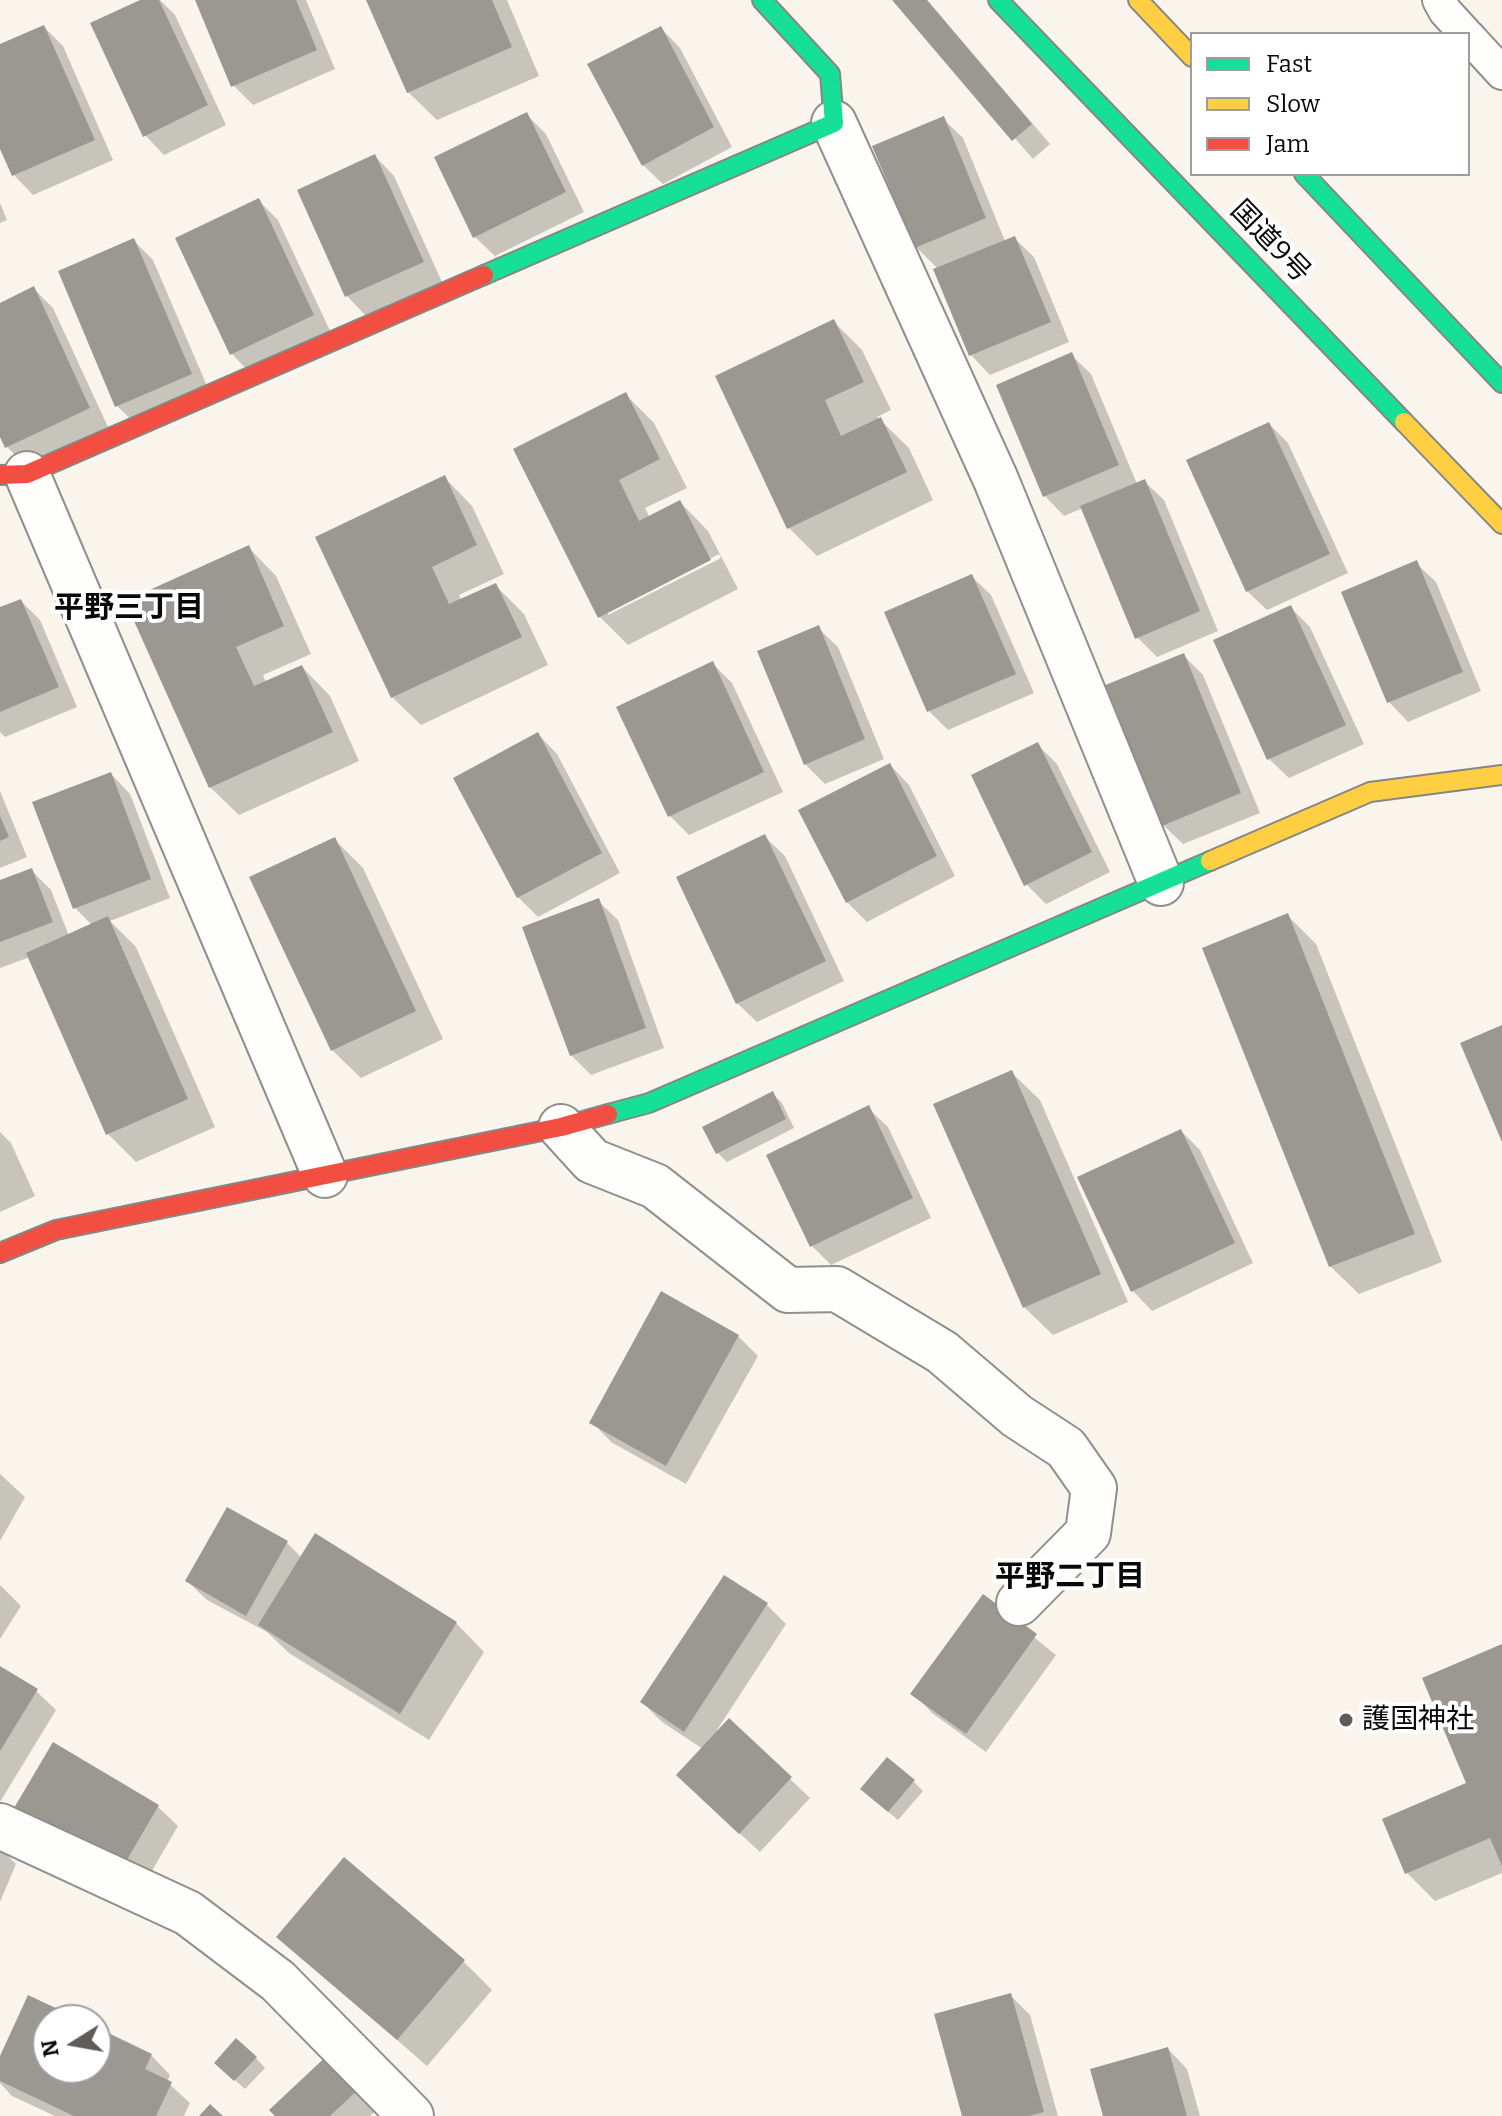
<!DOCTYPE html>
<html>
<head>
<meta charset="utf-8">
<style>
	body { margin:0 }
	#map { position:relative; width:1502px; height:2116px; overflow:hidden; background:#f9f5ec; font-family:Bitter,serif }
	canvas { display:block }
	.legend { position:absolute; left:1190px; top:32px; width:280px; height:144px; box-sizing:border-box; background:#fff; border:2px solid #9d9d9d; margin:0; padding:10px 14px; list-style:none; font-size:24px; color:#090909 }
	.legend li { display:flex; align-items:center; gap:16px; height:40px }
	.legend b { width:40px; border:2px solid #9d9d9d }
	.north { position:absolute; left:32px; top:2004px; width:80px; height:80px; box-sizing:border-box; background:#fff; border:2px solid #9d9d9d; border-radius:50%; rotate:259deg; font-size:22px; font-weight:700; line-height:32px; text-align:center; color:#090909 }
	.north::after { content:''; display:block; margin:auto; width:28px; height:36px; background:#5d5c58; clip-path:polygon(50% 0,100% 100%,50% 72%,0 100%) }
</style>
</head>
<body>
<div id="map">
<canvas width="1502" height="2116"></canvas>
<ul class="legend">
<li><b style="height:10px;background:#16e098"></b>Fast</li>
<li><b style="height:10px;background:#ffcf43"></b>Slow</li>
<li><b style="height:10px;background:#f24e42"></b>Jam</li>
</ul>
<div class="north">N</div>
</div>
<script>
const g = document.querySelector('canvas').getContext('2d');
g.lineJoin = 'round';
function paint(path, color) { g.fillStyle = color; g.fill(path, 'evenodd'); }
const poly = rows => new Path2D(rows.map(r => 'M' + r).join(''));
function trace(path, color, width, dash) { g.strokeStyle = color; g.lineWidth = width; g.lineCap = dash ? 'butt' : 'round'; g.setLineDash(dash || []); g.stroke(path); }
function label(font, color, halo, rows, align = 'center') {
  g.font = font + ' Bitter,"Noto Sans JP",serif'; g.lineWidth = 8; g.setLineDash([]); g.textBaseline = 'middle'; g.strokeStyle = halo; g.fillStyle = color; for (const [text, x, y, turn = 0] of rows) {
    g.save(); g.translate(x, y); g.rotate((+turn || 0) * Math.PI / 180); g.textAlign = isNaN(turn) ? turn : align; if (halo) g.strokeText(text, 0, 0); g.fillText(text, 0, 0); g.restore();
  }
}
paint(poly([
	[145,0,160,0,175,15,226,125,164,155,145,135],
	[197,0,306,0,335,69,253,105,233,85],
	[369,0,507,0,539,76,437,120,408,92],
	[894,0,927,0,1050,144,1033,159],
	[44,27,63,46,113,160,33,195,14,175,0,144,0,46],
	[661,28,680,48,732,147,663,184,643,165],
	[527,115,546,134,584,212,495,256,475,237],
	[943,119,963,138,1005,241,1014,238,1034,257,1069,342,990,375,971,355,938,269,916,247],
	[375,156,394,176,442,282,366,316,347,296,300,191],
	[259,201,278,220,332,335,251,374,232,354],
	[0,203,7,220,0,223],
	[134,241,153,260,210,393,137,425,117,406],
	[34,289,53,308,108,427,26,466,7,447,0,432,0,305],
	[834,322,862,350,891,410,877,417,909,448,933,500,817,556,789,528],
	[1071,355,1091,374,1137,484,1144,481,1164,500,1218,631,1157,657,1137,637,1083,508,1064,516,1045,496,999,386],
	[625,394,654,423,687,488,645,508,650,518,680,502,708,531,738,589,628,645,599,616],
	[719,554,721,558,608,615,608,610],
	[1269,424,1288,443,1348,573,1267,610,1247,591],
	[444,477,472,506,504,574,459,595,462,601,495,585,524,614,548,665,421,725,392,697],
	[248,547,276,576,311,654,263,675,266,683,302,667,330,696,359,761,239,815,210,787],
	[1416,563,1436,582,1481,691,1408,722,1389,702],
	[971,576,991,595,1034,693,948,730,929,711],
	[21,601,40,620,77,707,5,737,0,732,0,610],
	[1290,607,1310,627,1364,744,1289,778,1269,759],
	[818,628,838,647,884,759,825,784,805,764],
	[1183,655,1203,675,1260,813,1183,844,1163,825],
	[712,663,732,683,783,792,689,835,670,816],
	[538,734,557,754,620,873,538,917,518,897],
	[1038,745,1057,764,1110,872,1046,904,1026,884],
	[890,765,909,785,955,876,867,922,847,902,801,811],
	[111,774,130,794,170,898,110,921,136,947,215,1127,136,1162,108,1134,30,957,0,968,0,882,31,870,51,890,69,936,93,926,75,908],
	[0,791,27,857,0,868],
	[765,837,785,856,844,981,757,1022,737,1003],
	[334,839,363,868,443,1039,361,1078,332,1050],
	[598,901,618,920,664,1048,591,1075,571,1055],
	[1288,916,1316,944,1442,1262,1359,1294,1330,1266],
	[1011,1072,1040,1100,1128,1302,1053,1335,1024,1307],
	[772,1093,782,1103,794,1128,727,1162,718,1153],
	[868,1108,888,1127,931,1218,831,1265,812,1246],
	[1181,1131,1200,1150,1253,1263,1152,1311,1133,1291],
	[0,1132,11,1143,35,1196,0,1212],
	[738,1336,758,1356,686,1484,611,1442,592,1422],
	[0,1474,25,1497,0,1541],
	[287,1543,302,1558,456,1623,484,1652,429,1740,289,1653,267,1632,207,1600,187,1581],
	[725,1578,767,1605,786,1624,717,1730,790,1779,810,1798,760,1852,698,1795,703,1749,662,1722,642,1702],
	[0,1585,21,1606,0,1639],
	[983,1596,1056,1655,986,1752,932,1713,913,1693],
	[1502,1646,1502,1873,1435,1901,1407,1873,1469,1784],
	[0,1668,36,1691,56,1710,0,1802],
	[54,1745,158,1807,178,1826,142,1888],
	[914,1782,923,1791,898,1820,872,1798],
	[0,1848,16,1864,0,1902],
	[279,1937,464,1962,492,1990,427,2066],
	[1010,1995,1030,2015,1058,2116,965,2116],
	[29,1998,76,2020,48,2020,48,2068,96,2068,96,2030,151,2055,170,2075,167,2082,190,2103,184,2116,55,2116,12,2096,0,2083,0,2061],
	[1168,2049,1187,2069,1200,2116,1105,2116],
	[256,2058,265,2068,245,2089,226,2072],
	[353,2072,382,2105,370,2116,277,2116]
]), '#0003');
paint(poly([
	[140,0,159,0,208,105,143,137,90,23],
	[195,0,296,0,317,50,231,87],
	[366,0,492,0,512,47,407,93],
	[892,0,927,0,1032,124,1012,141],
	[44,25,95,140,12,176,0,149,0,44],
	[661,26,714,127,642,166,587,64],
	[527,112,566,192,473,238,434,157],
	[944,116,986,218,915,248,872,146],
	[375,154,424,262,345,297,297,190],
	[259,198,314,315,230,355,175,238],
	[1015,236,1051,322,969,356,933,269],
	[134,238,192,374,115,407,58,271],
	[34,286,90,408,5,448,0,437,0,303],
	[834,319,864,382,825,400,841,436,881,417,907,472,787,529,715,376],
	[1072,352,1119,465,1043,497,996,385],
	[626,392,660,459,619,480,639,521,680,500,711,560,598,618,513,449],
	[1269,422,1330,554,1246,592,1186,460],
	[445,475,477,545,432,567,449,604,496,583,522,637,391,698,315,537],
	[1145,479,1200,611,1135,639,1080,506],
	[249,545,284,626,236,647,254,686,302,665,333,732,209,788,125,601],
	[1417,560,1463,672,1387,703,1341,592],
	[972,574,1016,674,927,712,884,612],
	[21,599,59,687,0,712,0,607],
	[1291,605,1346,725,1267,760,1213,640],
	[819,625,865,739,804,765,757,651],
	[1184,653,1241,793,1162,826,1103,686],
	[713,661,764,772,668,817,616,707],
	[538,732,602,853,517,898,453,778],
	[1038,742,1092,852,1024,886,971,775],
	[890,763,937,856,846,903,798,810],
	[111,772,151,879,73,909,32,802],
	[0,816,9,837,0,841],
	[765,834,826,961,736,1004,676,877],
	[335,837,416,1011,331,1051,249,877],
	[32,868,53,922,0,942,0,880],
	[599,898,646,1028,570,1056,522,927],
	[1288,913,1415,1234,1329,1267,1202,948],
	[108,916,188,1099,106,1135,26,953],
	[1502,1025,1502,1142,1460,1043],
	[1012,1070,1101,1274,1023,1308,933,1104],
	[773,1091,786,1119,716,1154,702,1127],
	[869,1105,913,1198,810,1247,766,1155],
	[1181,1129,1235,1243,1131,1292,1077,1177],
	[661,1291,739,1335,666,1466,589,1423],
	[227,1507,288,1541,246,1616,185,1581],
	[315,1533,457,1622,400,1714,258,1625],
	[724,1575,768,1603,684,1732,640,1702],
	[983,1594,1037,1634,966,1734,910,1694],
	[1502,1644,1502,1866,1490,1838,1405,1874,1382,1819,1466,1783,1422,1678],
	[0,1666,38,1689,0,1751],
	[729,1718,792,1777,739,1834,676,1775],
	[53,1742,159,1805,121,1870,14,1808],
	[887,1757,915,1780,888,1812,860,1789],
	[344,1857,465,1960,397,2040,276,1937],
	[1011,1993,1044,2112,1029,2116,962,2116,934,2014],
	[28,1995,81,2020,48,2020,48,2068,96,2068,96,2027,152,2054,145,2069,172,2082,156,2116,74,2116,0,2081,0,2056],
	[236,2038,257,2057,234,2081,214,2063],
	[1168,2047,1187,2116,1103,2116,1090,2069],
	[333,2050,364,2084,330,2116,275,2116,269,2110],
	[210,2104,223,2116,199,2116]
]), '#9b9892');
const lane = poly([
	[1439,0,1445,11,1466,34],
	[1468,36,1502,73]
]);
const street = poly([
	[834,123,996,480,1161,883],
	[27,474,325,1175],
	[561,1127,592,1161,655,1186,788,1290,837,1289,942,1352,1017,1416,1066,1448,1094,1488,1088,1533,1019,1603],
	[0,1826,188,1913,278,1981,411,2116]
]);
const fast = poly([
	[998,0,1404,422],
	[1304,174,1502,383],
	[484,275,834,123,830,74,762,0],
	[608,1114,649,1103,1210,861]
]);
const slow = poly([
	[1138,0,1192,57],
	[1404,422,1502,524],
	[1210,861,1370,792,1502,775]
]);
const jam = poly([
	[0,475,27,474,484,275],
	[0,1253,56,1230,561,1127,608,1114]
]);
trace(lane, '#918f8b', 36);
trace(street, '#918f8b', 48);
trace(fast, '#888682', 22);
trace(slow, '#888682', 22);
trace(jam, '#888682', 22);
trace(lane, '#fefefc', 32);
trace(street, '#fefefc', 44);
trace(fast, '#16e098', 18);
trace(slow, '#ffcf43', 18);
trace(jam, '#f24e42', 18);
for (const [x, y, r, color] of [
	[1346,1720,8,"#5d5c58"]
]) { const dot = new Path2D(); dot.arc(x, y, r, 0, 2 * Math.PI); g.fillStyle = color; g.fill(dot); trace(dot, '#fff', 3); }
label('28px', '#090909', '#fff', [
	["国道9号",1270,242,46]
]);
label('28px', '#090909', '#fff', [
	["護国神社",1362,1720]
], 'left');
label('bold 30px', '#090909', '#fff', [
	["平野三丁目",129,609],
	["平野二丁目",1070,1578]
]);
</script>
</body>
</html>
